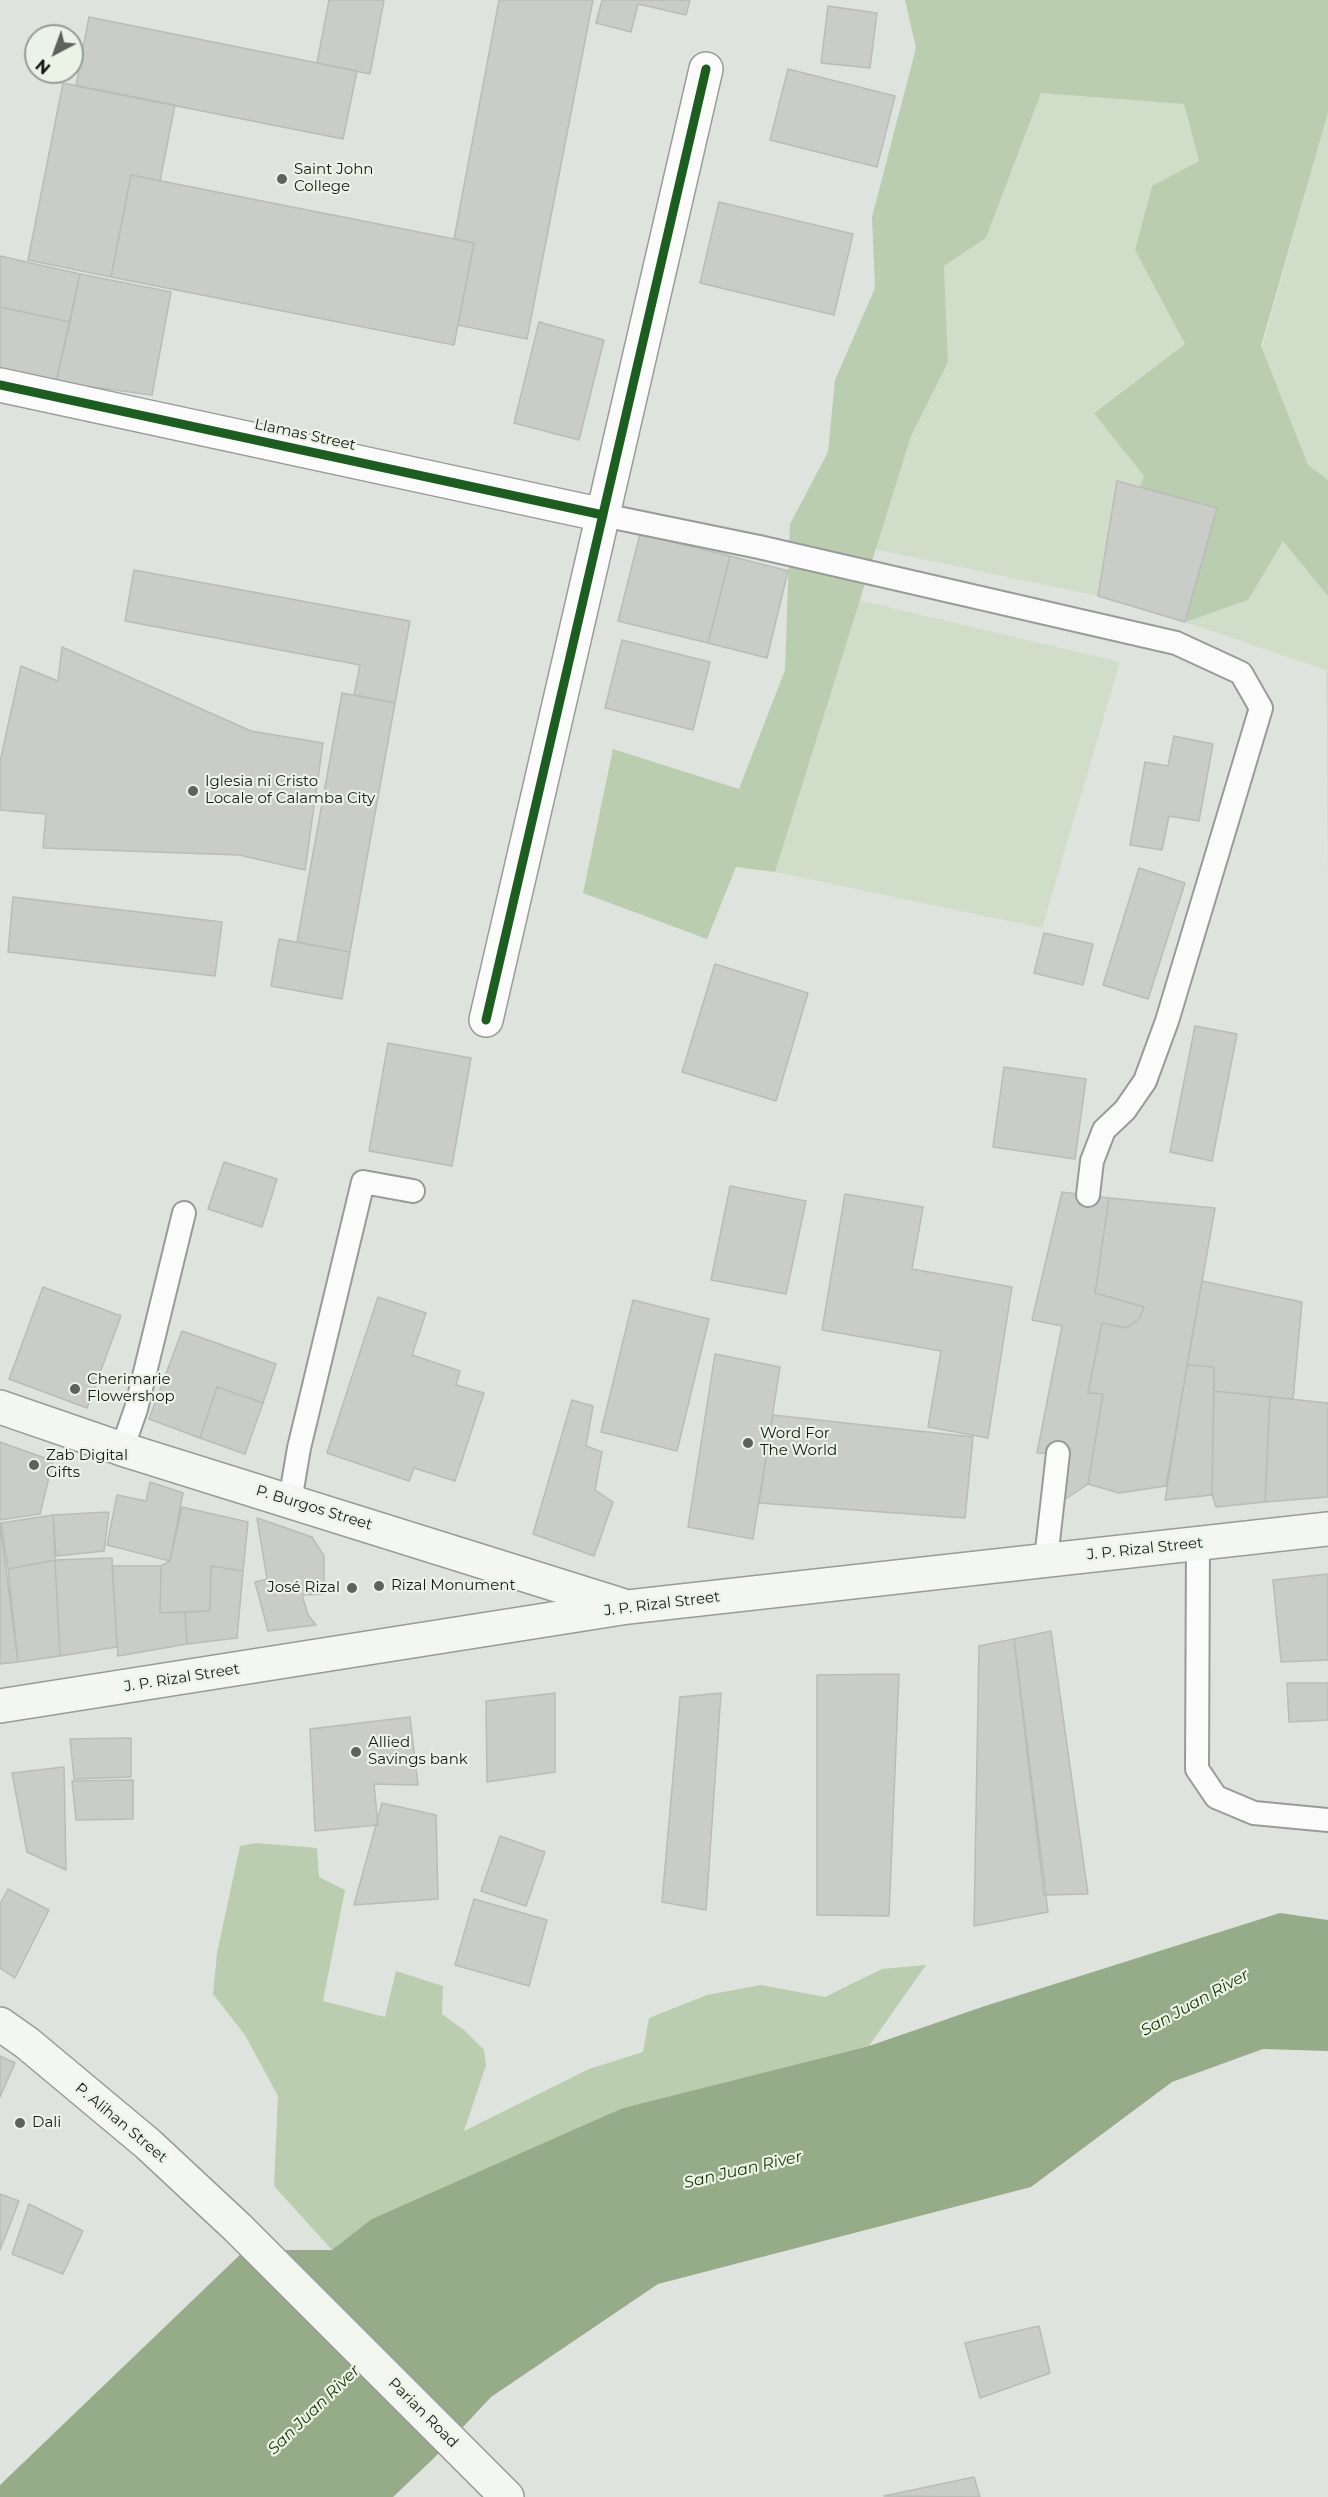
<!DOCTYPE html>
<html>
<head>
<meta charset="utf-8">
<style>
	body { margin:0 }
	#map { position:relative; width:1328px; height:2497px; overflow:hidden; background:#dfe3dd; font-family:Montserrat,sans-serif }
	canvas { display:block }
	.north { position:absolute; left:24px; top:24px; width:60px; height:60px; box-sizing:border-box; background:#ebf3e7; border:2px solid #979d94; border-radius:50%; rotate:221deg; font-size:16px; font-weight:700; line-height:24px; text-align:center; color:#191b17 }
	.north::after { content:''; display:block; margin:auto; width:21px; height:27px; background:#5e615c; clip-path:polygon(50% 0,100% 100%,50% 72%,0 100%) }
</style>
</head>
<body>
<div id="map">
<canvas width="1328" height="2497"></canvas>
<div class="north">N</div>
</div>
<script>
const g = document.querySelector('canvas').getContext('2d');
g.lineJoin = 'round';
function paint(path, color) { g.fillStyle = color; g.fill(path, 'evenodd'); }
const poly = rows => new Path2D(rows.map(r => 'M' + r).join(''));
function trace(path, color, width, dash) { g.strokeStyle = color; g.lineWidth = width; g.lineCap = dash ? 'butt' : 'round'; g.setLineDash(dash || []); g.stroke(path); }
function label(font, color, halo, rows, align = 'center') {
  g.font = font + ' Montserrat,sans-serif'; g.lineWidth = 4.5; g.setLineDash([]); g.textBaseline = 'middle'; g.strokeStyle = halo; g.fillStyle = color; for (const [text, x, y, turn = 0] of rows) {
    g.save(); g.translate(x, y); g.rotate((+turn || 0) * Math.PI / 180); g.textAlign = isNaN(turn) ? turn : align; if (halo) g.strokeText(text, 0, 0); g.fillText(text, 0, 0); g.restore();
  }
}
paint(poly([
	[1041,93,1184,104,1199,161,1152,186,1135,250,1185,344,1094,412,1144,476,1139,487,1118,482,1098,596,874,549,911,436,948,362,944,266,986,238],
	[1328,113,1328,883,1326,670,1185,622],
	[858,600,1120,662,1042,928,775,872]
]), '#d0ddc8');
paint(poly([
	[905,0,1328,0,1328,113,1261,346,1308,465,1328,480,1328,596,1283,541,1248,600,1185,622,1116,541,1144,476,1094,413,1185,344,1135,250,1152,186,1199,161,1184,104,1041,93,986,238,944,266,948,362,911,436,775,872,736,867,707,939,583,893,613,749,739,789,785,670,790,524,828,452,835,380,875,288,872,217,916,48],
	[256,1843,317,1848,319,1877,345,1890,323,2001,385,2017,396,1971,443,1986,442,2014,464,2030,484,2050,486,2065,464,2131,589,2069,643,2052,649,2018,707,1995,761,1985,825,1997,882,1969,926,1965,869,2046,623,2108,332,2250,274,2186,278,2096,245,2035,213,1994,217,1953,240,1846]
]), '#bacdaf');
paint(poly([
	[1280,1913,1328,1920,1328,2051,1263,2049,1172,2082,1031,2187,658,2284,491,2397,434,2458,393,2497,0,2497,0,2485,245,2250,332,2250,372,2219,623,2108,869,2046,985,2006]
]), '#96ab88');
const building = poly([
	[329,0,384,0,370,74,317,63,329,0],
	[499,0,593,0,527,339,458,325,474,243,454,239,499,0],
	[602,0,690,0,686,15,638,4,631,32,596,23,602,0],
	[828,6,877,13,870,68,821,63,828,6],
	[89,17,357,71,343,139,76,86,89,17],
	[788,69,895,96,877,167,770,140,788,69],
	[63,83,175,105,160,181,131,175,111,277,28,260,63,83],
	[131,175,474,243,454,345,111,277,131,175],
	[719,202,853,234,834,315,700,283,719,202],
	[0,256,80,274,70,322,0,307,0,256],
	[80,274,171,292,152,395,56,382,80,274],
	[0,307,70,322,56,382,0,371,0,307],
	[539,322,604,340,579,440,514,423,539,322],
	[1117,481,1217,508,1185,622,1098,596,1117,481],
	[640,534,730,556,708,643,618,621,640,534],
	[730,556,788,571,767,658,708,643,730,556],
	[134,570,410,621,395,703,354,695,360,665,125,621,134,570],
	[622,640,710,662,693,730,605,708,622,640],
	[62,647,251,731,323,743,305,870,239,855,43,848,46,814,0,810,0,762,21,666,58,681,62,647],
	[342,693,395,703,350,952,297,942,342,693],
	[1174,736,1213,744,1199,821,1169,816,1162,850,1130,845,1145,762,1168,766,1174,736],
	[1139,868,1185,883,1148,999,1103,985,1139,868],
	[13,897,222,922,215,976,8,952,13,897],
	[1044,933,1093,944,1083,985,1034,973,1044,933],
	[279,939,350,952,342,999,271,986,279,939],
	[715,964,808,993,776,1101,682,1072,715,964],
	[1195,1026,1237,1034,1212,1161,1170,1152,1195,1026],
	[388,1043,471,1058,452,1166,369,1151,388,1043],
	[1004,1067,1086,1079,1075,1159,993,1147,1004,1067],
	[224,1162,277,1179,262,1227,208,1209,224,1162],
	[730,1186,806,1201,786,1294,711,1280,730,1186],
	[1062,1192,1109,1198,1095,1293,1144,1307,1140,1318,1127,1328,1102,1323,1088,1393,1103,1394,1088,1484,1058,1504,1061,1453,1037,1453,1062,1326,1032,1320,1062,1192],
	[845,1194,923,1207,912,1269,1012,1287,988,1438,928,1427,941,1351,822,1330,845,1194],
	[1109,1198,1215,1208,1166,1486,1119,1493,1088,1484,1103,1394,1088,1393,1102,1323,1127,1328,1140,1318,1144,1307,1095,1293,1109,1198],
	[1202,1281,1302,1302,1293,1399,1214,1391,1214,1367,1187,1365,1202,1281],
	[43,1287,121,1316,87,1408,9,1379,43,1287],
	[378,1297,426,1313,412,1355,460,1371,456,1385,484,1393,455,1481,414,1468,409,1481,327,1453,378,1297],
	[633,1300,709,1319,677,1451,601,1432,633,1300],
	[182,1331,276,1364,263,1403,217,1387,200,1438,149,1419,182,1331],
	[715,1354,780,1367,753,1539,688,1527,715,1354],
	[1187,1365,1214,1367,1212,1495,1165,1500,1187,1365],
	[217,1387,263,1403,245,1454,200,1438,217,1387],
	[1214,1391,1270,1397,1265,1502,1216,1507,1212,1495,1214,1391],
	[1270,1397,1328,1403,1328,1497,1265,1502,1270,1397],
	[572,1400,593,1406,586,1446,602,1452,595,1490,613,1502,594,1556,533,1534,572,1400],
	[773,1415,973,1437,965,1518,759,1503,773,1415],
	[0,1442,53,1461,40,1514,0,1520,0,1442],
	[150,1482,183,1493,170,1561,107,1545,117,1495,146,1501,150,1482],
	[182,1507,248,1522,243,1571,211,1566,210,1611,160,1613,161,1566,170,1561,182,1507],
	[109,1512,104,1551,56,1556,53,1515,109,1512],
	[53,1515,55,1560,8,1569,1,1523,53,1515],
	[257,1518,312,1537,324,1556,324,1594,302,1595,308,1615,316,1625,268,1631,255,1582,267,1579,257,1518],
	[0,1523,18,1662,0,1664,0,1523],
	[112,1558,117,1647,60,1656,55,1560,112,1558],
	[55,1560,60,1656,18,1662,8,1569,55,1560],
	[112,1566,161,1566,160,1613,185,1612,187,1644,118,1656,112,1566],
	[211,1566,243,1571,237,1638,187,1644,185,1612,210,1611,211,1566],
	[1328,1574,1328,1660,1281,1662,1273,1580,1328,1574],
	[1051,1631,1088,1894,1044,1895,1014,1639,1051,1631],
	[1014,1639,1048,1912,974,1926,979,1646,1014,1639],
	[899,1674,889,1916,817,1915,817,1675,899,1674],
	[1287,1683,1328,1683,1328,1720,1289,1722,1287,1683],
	[555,1693,555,1772,487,1782,486,1701,555,1693],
	[721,1693,706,1910,662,1902,680,1697,721,1693],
	[410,1717,418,1785,374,1784,378,1825,315,1831,310,1729,410,1717],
	[131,1738,131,1777,74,1779,70,1739,131,1738],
	[64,1767,66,1870,27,1852,12,1773,64,1767],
	[133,1780,133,1819,76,1820,72,1781,133,1780],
	[382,1803,436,1815,438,1899,354,1905,382,1803],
	[500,1836,545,1852,526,1906,481,1891,500,1836],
	[8,1889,49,1910,15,1978,0,1968,0,1904,8,1889],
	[474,1899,547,1920,529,1986,455,1965,474,1899],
	[0,2056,15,2063,0,2097,0,2056],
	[0,2194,19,2201,0,2250,0,2194],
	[29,2204,83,2231,63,2274,12,2254,29,2204],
	[1039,2326,1050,2373,980,2398,965,2343,1039,2326],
	[974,2477,980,2497,884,2496,974,2477]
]);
paint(building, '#c9ccc7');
trace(building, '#b9bcb8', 1.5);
const service = poly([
	[603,515,759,547,1176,643,1241,673,1261,708,1167,1021,1145,1081,1125,1110,1104,1130,1092,1161,1088,1195],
	[122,1449,136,1409,184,1213],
	[290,1501,299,1448,363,1182,413,1191],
	[1198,1543,1197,1769,1216,1797,1254,1813,1328,1820],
	[1046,1559,1058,1453]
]);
const minor = poly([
	[0,385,603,515],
	[486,1020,706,69]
]);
const secondary = poly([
	[0,1407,122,1449,621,1605],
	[0,1706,628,1607,1328,1529],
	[0,2024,27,2043,148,2144,238,2228,507,2497]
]);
trace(service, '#989b97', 26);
trace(minor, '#989b97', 36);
trace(secondary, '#989b97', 36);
trace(service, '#fafbfa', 22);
trace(minor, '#fafbfa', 33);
trace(secondary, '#f3f6f1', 33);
trace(poly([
	[0,385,603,515],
	[486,1020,706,69]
]), '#1b5e20', 9);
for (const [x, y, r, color] of [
	[282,179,6,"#5e615c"],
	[193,791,6,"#5e615c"],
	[75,1389,6,"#5e615c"],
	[748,1443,6,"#5e615c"],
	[34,1465,6,"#5e615c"],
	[379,1586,6,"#5e615c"],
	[352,1588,6,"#5e615c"],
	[356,1752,6,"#5e615c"],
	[20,2123,6,"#5e615c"]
]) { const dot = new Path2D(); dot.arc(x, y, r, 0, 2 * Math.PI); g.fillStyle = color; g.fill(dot); trace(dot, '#ebf3e7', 2); }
label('15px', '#191b17', '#ebf3e7', [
	["Saint John",294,170],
	["College",294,187],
	["Iglesia ni Cristo",205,782],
	["Locale of Calamba City",205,799],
	["Cherimarie",87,1380],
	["Flowershop",87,1397],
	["Word For",760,1434],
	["The World",760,1451],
	["Zab Digital",46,1456],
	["Gifts",46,1473],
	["Rizal Monument",391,1586],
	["José Rizal",340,1588,"right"],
	["Allied",368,1743],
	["Savings bank",368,1760],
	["Dali",32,2123]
], 'left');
label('15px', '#191b17', '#ebf3e7', [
	["Llamas Street",305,435,12],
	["P. Burgos Street",314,1508,17],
	["J. P. Rizal Street",1145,1549,-6],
	["J. P. Rizal Street",662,1604,-7],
	["J. P. Rizal Street",182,1678,-9],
	["P. Alihan Street",121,2123,40],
	["Parian Road",423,2413,45]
]);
label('italic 16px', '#173300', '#ebf3e7', [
	["San Juan River",1195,2003,-29],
	["San Juan River",743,2170,-13],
	["San Juan River",314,2410,-44]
]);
</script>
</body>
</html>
